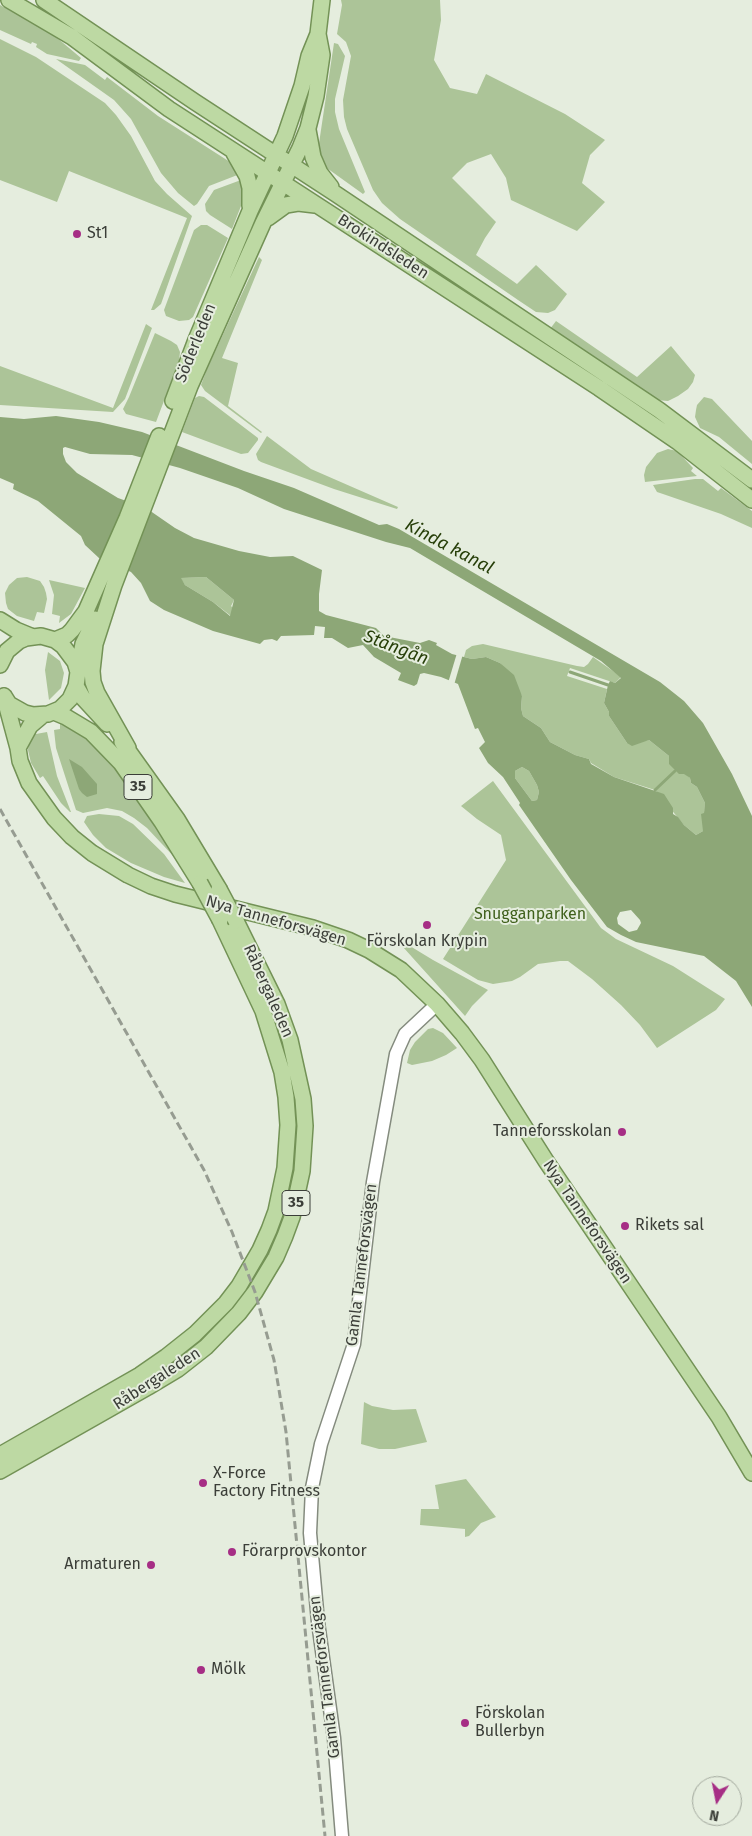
<!DOCTYPE html>
<html>
<head>
<meta charset="utf-8">
<style>
	body { margin:0 }
	#map { position:relative; width:752px; height:1836px; overflow:hidden; background:#e5edde; font-family:"Fira Sans",sans-serif }
	canvas { display:block }
	.north { position:absolute; left:692px; top:1776px; width:50px; height:50px; box-sizing:border-box; background:#e5edde; border:1px solid #a1a79c; border-radius:50%; rotate:191deg; font-size:14px; font-weight:700; line-height:20px; text-align:center; color:#3b3e38 }
	.north::after { content:''; display:block; margin:auto; width:18px; height:22px; background:#a62e85; clip-path:polygon(50% 0,100% 100%,50% 72%,0 100%) }
</style>
</head>
<body>
<div id="map">
<canvas width="752" height="1836"></canvas>
<div class="north">N</div>
</div>
<script>
const g = document.querySelector('canvas').getContext('2d');
g.lineJoin = 'round';
function paint(path, color) { g.fillStyle = color; g.fill(path, 'evenodd'); }
const poly = rows => new Path2D(rows.map(r => 'M' + r).join(''));
function trace(path, color, width, dash) { g.strokeStyle = color; g.lineWidth = width; g.lineCap = dash ? 'butt' : 'round'; g.setLineDash(dash || []); g.stroke(path); }
function label(font, color, halo, rows, align = 'center') {
  g.font = font + ' "Fira Sans",sans-serif'; g.lineWidth = 4; g.setLineDash([]); g.textBaseline = 'middle'; g.strokeStyle = halo; g.fillStyle = color; for (const [text, x, y, turn = 0] of rows) {
    g.save(); g.translate(x, y); g.rotate((+turn || 0) * Math.PI / 180); g.textAlign = isNaN(turn) ? turn : align; if (halo) g.strokeText(text, 0, 0); g.fillText(text, 0, 0); g.restore();
  }
}
paint(poly([
	[341,0,440,0,441,20,434,60,450,88,477,94,486,74,565,114,605,140,590,155,582,183,605,202,577,231,511,200,506,178,491,154,467,163,452,178,496,222,485,238,476,255,517,284,536,265,567,294,555,310,548,313,536,312,518,300,400,219,382,203,373,190,347,129,344,117,343,100,351,56,346,42,337,34,342,5],
	[0,5,50,32,81,58,79,61,47,54,36,47,37,44,32,42,31,44,0,30],
	[0,39,36,57,105,103,116,115,131,136,155,181,167,194,192,216,161,304,154,310,151,310,187,218,69,171,57,202,0,180],
	[334,43,338,44,345,56,335,99,335,112,339,129,365,192,363,194,324,166,318,150],
	[56,59,85,65,105,80,107,77,158,116,230,162,240,174,209,186,197,204,194,206,178,193,161,173,131,119,114,100],
	[241,180,243,188,241,206,232,229,210,215,206,211,205,204,214,190],
	[201,225,207,225,228,238,193,317,189,320,179,321,166,316,164,310,194,230],
	[259,257,262,260,222,358,238,363,228,406,262,432,261,433,205,391,201,385,207,369],
	[556,321,637,377,671,346,695,375,693,382,688,389,678,396,668,401,656,400,550,329],
	[146,324,152,328,125,399,113,412,0,405,0,366,113,408],
	[155,333,171,341,177,345,180,352,179,361,156,422,126,414,123,409,129,397],
	[199,396,204,397,258,438,258,440,248,453,241,454,182,432,195,398],
	[704,397,712,399,752,441,752,464,719,437,700,428,695,417,696,410,697,405],
	[267,436,311,469,398,507,397,509,334,489,261,462,258,460,256,454],
	[668,449,677,451,693,468,691,471,697,476,645,482,644,475,646,467,657,453],
	[695,479,703,479,718,491,721,488,752,511,752,528,721,514,663,494,657,492,653,485],
	[27,577,40,581,44,587,46,593,47,599,44,613,37,612,34,621,17,616,8,609,6,603,5,593,9,585,17,578],
	[206,577,234,600,231,606,233,608,231,616,213,602,185,585,180,578],
	[49,580,85,588,71,614,59,623,60,616,52,614,54,595],
	[483,644,577,666,584,667,588,664,593,657,620,676,621,677,615,683,570,668,567,676,607,689,604,703,609,712,609,716,627,743,649,740,669,756,669,760,690,778,691,783,697,787,705,803,703,831,696,835,684,825,655,790,614,777,591,763,589,759,575,755,550,742,541,728,523,716,521,708,522,696,504,668,500,663,486,657,472,659,464,657,466,650,472,646],
	[48,652,60,661,64,673,61,688,49,700,45,670],
	[60,723,77,731,91,741,118,771,177,860,147,828,134,818,122,811,107,808,83,813,76,810,56,748,54,730,60,729],
	[35,729,36,734,47,732,57,776,71,812,70,812,61,803,43,776,40,778,31,763,28,750,29,740],
	[522,767,529,771,537,785,539,792,537,800,532,801,515,778,515,771],
	[493,781,601,928,616,939,673,966,725,999,716,1010,657,1048,640,1025,621,1005,592,979,568,961,560,961,538,964,520,977,512,981,493,984,478,980,443,959,506,860,501,835,477,819,461,806],
	[99,814,119,816,133,824,164,854,185,883,164,877,131,863,106,848,93,835,84,822,87,816],
	[405,943,433,960,488,990,472,1006,465,1016,403,947],
	[433,1028,443,1033,457,1048,446,1055,432,1061,412,1065,407,1063,410,1050,415,1042,428,1029],
	[364,1402,372,1406,393,1410,416,1409,427,1442,395,1449,379,1449,361,1444],
	[466,1479,496,1517,481,1523,469,1536,465,1537,465,1529,420,1525,421,1509,439,1509,435,1485]
]), '#acc498');
paint(poly([
	[56,416,99,422,142,432,244,471,294,488,379,525,387,524,399,529,660,682,684,701,703,723,732,774,752,816,752,1007,736,981,704,956,636,942,621,935,607,927,571,880,519,805,520,803,503,777,488,763,479,748,485,742,478,728,475,729,458,684,441,677,424,673,420,674,417,684,414,686,398,680,401,673,374,657,363,645,348,648,332,638,324,638,325,627,315,626,314,635,281,636,277,641,272,639,264,640,260,644,213,631,164,610,150,601,141,583,131,572,99,558,85,545,81,536,38,501,13,489,14,484,0,478,0,417,24,419],
	[65,447,90,454,132,455,180,468,238,488,284,509,386,542,410,548,601,661,621,678,615,683,610,681,608,685,604,703,609,712,609,716,627,743,632,746,649,740,669,756,669,764,679,774,684,774,690,778,691,783,697,787,705,803,704,813,701,814,703,831,696,835,684,825,678,817,673,814,673,808,664,794,614,777,591,764,589,759,575,755,550,742,541,728,523,716,521,708,522,696,514,675,500,663,486,657,472,659,452,654,436,645,437,643,429,640,420,643,384,636,376,628,326,615,319,611,319,594,322,570,293,556,270,557,239,551,194,538,175,528,146,508,118,498,77,473,66,462,63,454,63,448],
	[206,577,234,600,230,616,213,602,185,585,181,578],
	[522,767,529,771,537,785,539,792,537,800,532,801,515,778,515,771],
	[631,910,640,920,641,923,637,930,629,932,618,924,617,918,620,912],
	[69,759,82,767,97,784,97,794,87,797,82,793,79,789]
]), '#8da777');
paint(poly([
	[457,653,463,654,454,685,448,683]
]), '#e5edde');
trace(poly([
	[570,672,608,685],
	[655,790,675,771]
]), '#8da777', 3);
const minor = poly([
	[342,1836,334,1738,318,1622,310,1533,312,1488,321,1444,354,1344,373,1182,396,1054,405,1034,437,1004]
]);
const major = poly([
	[9,0,72,37,169,109,599,388,678,442,752,500],
	[44,0,195,102,336,194,659,410,752,480],
	[308,130,313,157,320,173,331,187],
	[234,153,247,176,250,188,250,206],
	[268,218,286,205,298,203,315,205],
	[173,401,196,340,250,211,285,136,302,86,309,56,318,34,322,0],
	[0,620,16,630,33,637],
	[55,640,67,635,72,630,86,611,127,518,159,436],
	[0,665,7,651,19,641,26,638,41,636,55,640,63,646,75,662,78,672,76,686,70,699,60,709,48,714,33,715,25,713,9,704,4,696],
	[78,670,83,644,95,619],
	[76,686,83,698,107,724],
	[4,696,18,748,20,761,29,783,54,818,72,837,92,853,128,875,151,886,175,894,313,928,348,940,369,950,401,970,437,1004,462,1033,482,1060,546,1161,719,1417,752,1473],
	[54,712,66,717,91,732,121,763,162,822,200,883],
	[122,742,177,819,219,889],
	[18,748,30,726,43,715],
	[128,748,97,693,93,682,92,671,95,644,114,585,190,386,263,223,300,148,308,128,316,96,322,55,318,34],
	[0,1455,140,1375,166,1357,195,1334,226,1303,239,1286,260,1250,269,1230,276,1211,285,1168,288,1125,286,1097,282,1072,263,1011,220,920],
	[0,1471,148,1387,178,1369,206,1347,239,1313,255,1292,276,1257,285,1236,292,1217,302,1171,305,1126,303,1099,290,1040,277,1004,236,921]
]);
trace(minor, '#848b7e', 15);
trace(major, '#739256', 18);
trace(minor, '#fff', 12);
trace(major, '#bdd9a3', 15);
trace(poly([
	[0,809,204,1170,232,1232,255,1292,274,1360,286,1432,325,1836]
]), '#969c91', 3, [8, 4]);
const majorBridge = poly([
	[200,883,220,920],
	[219,889,236,921]
]);
trace(majorBridge, '#739256', 18, []);
trace(majorBridge, '#bdd9a3', 15);
for (const [x, y, r, color] of [
	[77,234,5,"#a62e85"],
	[427,925,5,"#a62e85"],
	[622,1132,5,"#a62e85"],
	[625,1226,5,"#a62e85"],
	[203,1483,5,"#a62e85"],
	[232,1552,5,"#a62e85"],
	[151,1565,5,"#a62e85"],
	[201,1670,5,"#a62e85"],
	[465,1723,5,"#a62e85"]
]) { const dot = new Path2D(); dot.arc(x, y, r, 0, 2 * Math.PI); g.fillStyle = color; g.fill(dot); trace(dot, '#e5edde', 2); }
for (const [x, y, w] of [
	[138,787,28],
	[296,1203,28]
]) { const box = new Path2D(); box.roundRect(x - w / 2, y - 12.5, w, 25, 4); g.fillStyle = '#e5edde'; g.fill(box); trace(box, '#3b3e38', 1); }
label('bold 15px', '#3b3e38', null, [
	["35",138,787],
	["35",296,1203]
]);
label('16px', '#3b3e38', '#e5edde', [
	["St1",87,234],
	["Förskolan Krypin",427,942,"center"],
	["Tanneforsskolan",612,1132,"right"],
	["Rikets sal",635,1226],
	["X-Force",213,1474],
	["Factory Fitness",213,1492],
	["Förarprovskontor",242,1552],
	["Armaturen",141,1565,"right"],
	["Mölk",211,1670],
	["Förskolan",475,1714],
	["Bullerbyn",475,1732]
], 'left');
label('16px', '#3b3e38', '#e5edde', [
	["Brokindsleden",383,247,33],
	["Söderleden",196,343,-68],
	["Nya Tanneforsvägen",276,921,16],
	["Råbergaleden",268,991,66],
	["Nya Tanneforsvägen",587,1222,56],
	["Gamla Tanneforsvägen",362,1265,-83],
	["Råbergaleden",157,1379,-33],
	["Gamla Tanneforsvägen",325,1677,-97]
]);
label('16px', '#40611c', '#e5edde', [
	["Snugganparken",530,915]
]);
label('italic 18px', '#273f09', '#e5edde', [
	["Kinda kanal",449,547,28],
	["Stångån",396,648,21]
]);
</script>
</body>
</html>
